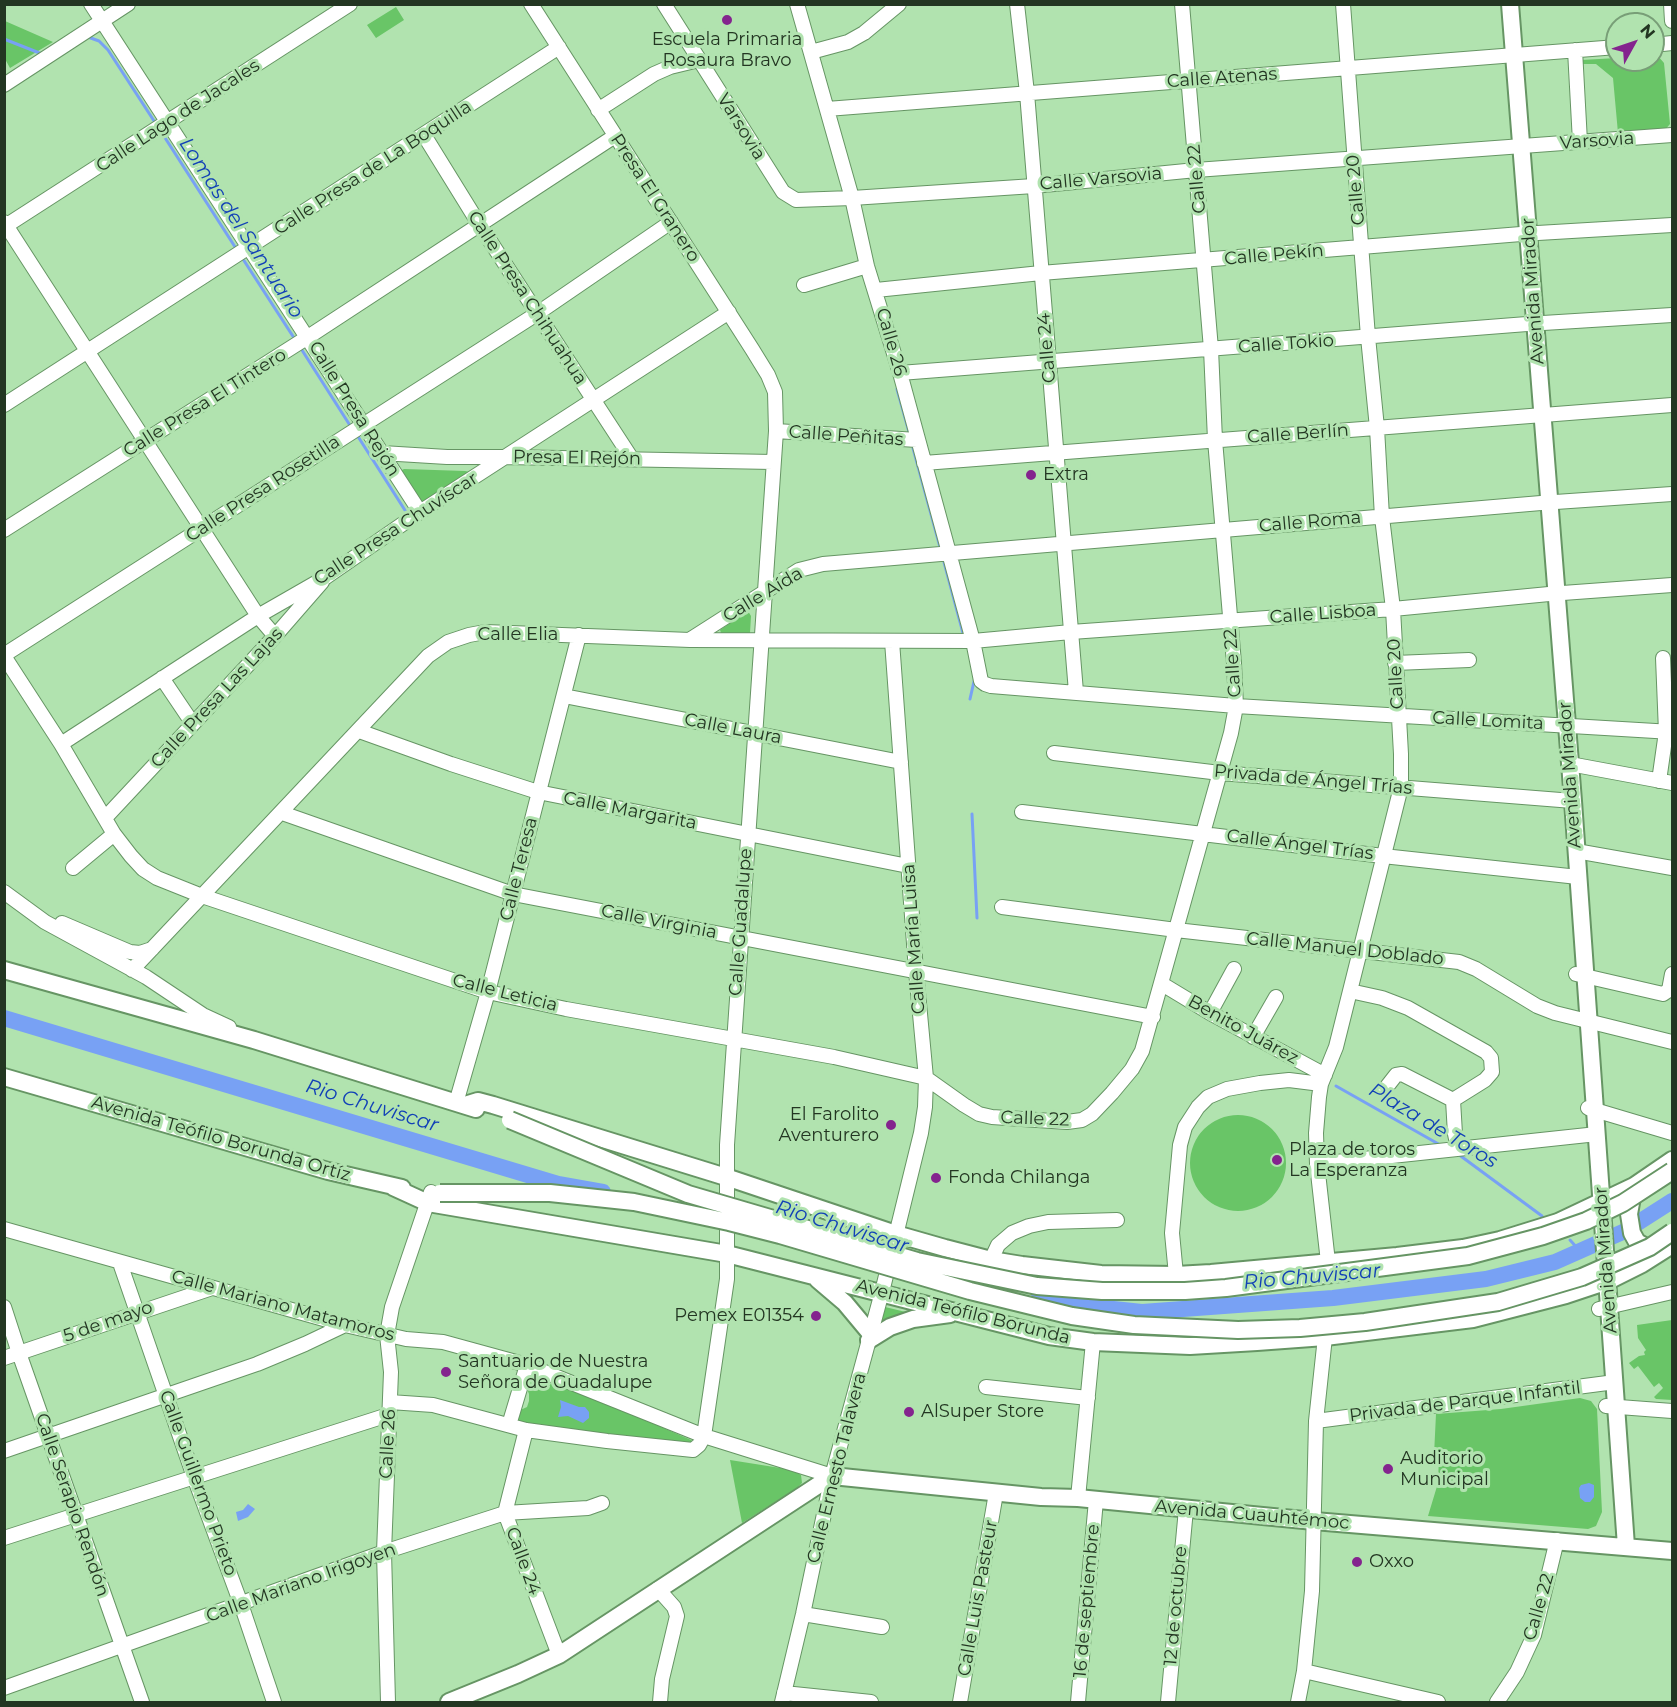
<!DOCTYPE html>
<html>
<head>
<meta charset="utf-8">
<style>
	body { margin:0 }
	#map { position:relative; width:1677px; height:1707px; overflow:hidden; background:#b1e3af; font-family:Montserrat,sans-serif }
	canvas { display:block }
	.frame { position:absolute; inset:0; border:6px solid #233622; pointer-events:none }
	.north { position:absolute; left:1605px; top:12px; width:60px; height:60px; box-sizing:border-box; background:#b1e3af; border:2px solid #789e77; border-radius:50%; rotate:50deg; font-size:16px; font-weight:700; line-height:24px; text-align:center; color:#233622 }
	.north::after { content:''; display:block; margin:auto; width:21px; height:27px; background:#84248e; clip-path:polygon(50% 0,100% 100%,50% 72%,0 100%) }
</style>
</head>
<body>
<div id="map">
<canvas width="1677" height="1707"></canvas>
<div class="frame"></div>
<div class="north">N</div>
</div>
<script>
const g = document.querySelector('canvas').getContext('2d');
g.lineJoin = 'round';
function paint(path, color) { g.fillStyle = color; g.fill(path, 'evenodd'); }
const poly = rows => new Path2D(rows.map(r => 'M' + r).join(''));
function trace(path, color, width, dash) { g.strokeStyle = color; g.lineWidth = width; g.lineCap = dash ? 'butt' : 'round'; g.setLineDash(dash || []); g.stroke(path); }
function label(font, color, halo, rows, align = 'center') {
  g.font = font + ' Montserrat,sans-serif'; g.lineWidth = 6; g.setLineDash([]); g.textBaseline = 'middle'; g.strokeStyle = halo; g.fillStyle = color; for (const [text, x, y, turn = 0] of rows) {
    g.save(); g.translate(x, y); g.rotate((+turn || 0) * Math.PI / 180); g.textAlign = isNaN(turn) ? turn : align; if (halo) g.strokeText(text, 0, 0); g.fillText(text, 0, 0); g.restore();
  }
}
paint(poly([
	[396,7,404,20,376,38,367,25],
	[5,21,53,42,10,68,5,59],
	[1653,56,1658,56,1664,63,1670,124,1664,131,1618,133,1613,78,1596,64,1581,64,1581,60,1617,58,1617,60,1653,60],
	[404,469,465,471,470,472,469,475,423,503,400,471],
	[748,611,751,616,750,633,722,635,720,630],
	'1190 1163a48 48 0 1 1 96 0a48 48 0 1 1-96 0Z',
	[881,1306,914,1314,878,1326],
	[1672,1320,1672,1400,1656,1399,1654,1397,1663,1388,1659,1383,1654,1387,1638,1366,1634,1369,1629,1363,1639,1356,1645,1355,1644,1352,1646,1350,1638,1338,1637,1325],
	[528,1376,604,1402,691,1440,693,1442,692,1446,515,1423,516,1412,527,1407,529,1401,529,1394,526,1386],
	[1580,1398,1591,1401,1597,1409,1602,1512,1596,1526,1588,1529,1428,1516,1438,1483,1439,1456,1434,1455,1436,1414,1501,1409],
	[730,1460,793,1470,801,1475,802,1483,797,1488,742,1523]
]), '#69c567');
paint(poly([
	[560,1400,579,1407,585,1407,589,1412,589,1418,583,1423,568,1416,558,1417,561,1407],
	[1589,1483,1594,1485,1594,1497,1590,1502,1585,1502,1580,1498,1579,1488,1581,1485],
	[248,1504,255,1509,248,1517,238,1521,236,1512,243,1510]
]), '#78a1f4');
trace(poly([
	[88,37,99,41,108,50,156,124],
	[4,39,42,54],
	[160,130,237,250],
	[241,256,296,341],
	[300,347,351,427],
	[897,389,909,432],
	[357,435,408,515],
	[913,448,940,547],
	[944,562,963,633],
	[970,699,975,677],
	[972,814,977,918],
	[1336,1086,1442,1146],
	[1458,1154,1542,1216],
	[1570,1240,1580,1251]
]), '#78a1f4', 3);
trace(poly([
	[4,1018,558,1184,603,1192],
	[1037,1301,1142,1312,1333,1298,1486,1279,1555,1262,1625,1231,1672,1201]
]), '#78a1f4', 16);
const minor = poly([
	[91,4,420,512],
	[664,4,783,192,796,200,852,198,1034,186,1196,170,1672,135],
	[797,4,852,198,867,266,900,373,973,641,981,681,985,684,991,686,1236,706,1672,732],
	[1017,4,1027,93,1076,692],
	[1671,4,1672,21],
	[1653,45,1672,43],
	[1575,50,1580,142],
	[811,52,848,42,864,33,899,4],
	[4,85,128,4],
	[827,109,1617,47],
	[598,110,654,74,670,67,699,60],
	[424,135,479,224,632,459],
	[4,222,258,616,275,636],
	[4,227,350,4],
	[804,285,867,266],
	[876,290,1041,273,1521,234,1672,225],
	[900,373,1527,324,1672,315],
	[4,405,559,47],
	[776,431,917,440],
	[382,453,447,457,506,457,773,462],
	[924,463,1672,405],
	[4,530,308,337,615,136],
	[691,639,799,570,823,564,1541,503,1672,494],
	[4,655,538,313,671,222],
	[4,656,61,744,114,834,131,856,143,869,157,878,202,896,488,992,566,1009,834,1057,926,1078,964,1105,979,1114,992,1117,1067,1122,1082,1120,1092,1114,1112,1093,1132,1069,1142,1051,1231,733,1236,706,1234,663,1215,440,1211,349,1182,4],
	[1395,663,1469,660],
	[162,678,193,724],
	[564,696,901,762],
	[359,731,451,764,538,792,908,866],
	[61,744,258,616,326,577,420,512,729,312],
	[1054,753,1220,773,1573,801],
	[1570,764,1672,783],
	[1659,781,1666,732,1663,658],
	[1022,812,1383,856,1578,877],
	[282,813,513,894,1153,1017],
	[106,817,275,636,322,582],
	[1576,851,1672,868],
	[73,868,114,834],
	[4,892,45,922,146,977,203,1015,229,1027],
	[1002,907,1176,930,1459,962,1476,969,1537,1006,1555,1013,1672,1042],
	[62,923,130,952,140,953,152,949],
	[132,970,428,656,448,642,469,635,485,632,690,640,973,641,1071,632,1393,609,1549,594,1672,585],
	[1576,974,1663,994,1669,990,1672,974],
	[1162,984,1210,1013,1325,1075],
	[1350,991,1382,998,1408,1008,1486,1052,1491,1058,1492,1072,1485,1080,1453,1100,1455,1134,1458,1148],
	[1210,1013,1234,969],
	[1253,1037,1276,997],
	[1385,1089,1396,1075,1402,1074,1453,1100],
	[456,1103,488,992,579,635],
	[1588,1108,1672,1133],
	[1317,1164,1597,1134],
	[4,1229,345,1325,406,1339,443,1342,527,1365,704,1436,832,1476],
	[991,1260,998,1245,1012,1233,1029,1226,1048,1222,1117,1220],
	[1328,1262,1317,1164,1316,1133,1319,1097,1321,1084,1336,1047,1401,787,1401,754,1393,609,1382,517,1377,428,1368,337,1343,4],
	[120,1263,194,1477,241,1604,274,1702],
	[1176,1275,1172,1233,1180,1145,1185,1127,1198,1107,1208,1097,1227,1089,1260,1083,1289,1080,1321,1084],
	[4,1307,19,1353,142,1702],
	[1599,1309,1672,1292],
	[4,1358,212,1288],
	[986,1387,1088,1398],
	[390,1402,433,1405,526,1430,607,1441,693,1450,699,1445,704,1436,727,1279,727,1145,776,431,775,392,768,375,752,349,531,4],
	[1606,1406,1672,1411],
	[1316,1421,1615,1382],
	[509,1425,527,1365],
	[526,1430,505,1513,559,1655],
	[4,1451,257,1364,305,1344,345,1325],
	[1078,1498,1093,1342],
	[4,1538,388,1415],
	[658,1589,674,1607,677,1616,662,1679,660,1702],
	[803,1614,882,1627],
	[1304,1671,1438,1702],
	[4,1688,384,1552,505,1513,588,1508,602,1503],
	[784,1693,871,1702],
	[388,1702,384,1552,391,1372,387,1335,392,1307,431,1192],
	[782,1702,803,1614,832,1476,882,1292,921,1133,925,1107,926,1078,916,971,892,641],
	[960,1702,996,1493],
	[1078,1702,1096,1500],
	[1168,1702,1186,1509],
	[1298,1702,1304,1671,1312,1591,1316,1421,1325,1337],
	[1497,1702,1517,1672,1534,1635,1557,1540]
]);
const major = poly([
	[1510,4,1573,801,1626,1546],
	[4,970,254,1040,476,1109],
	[4,1077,328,1171,402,1188],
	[465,1105,478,1101,493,1105,726,1177,896,1234,945,1248,991,1260,1022,1265,1101,1274,1176,1275,1211,1273,1397,1256,1463,1248,1500,1240,1558,1222,1634,1186,1672,1160],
	[1634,1186,1629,1214,1632,1233,1637,1242,1658,1254],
	[393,1187,428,1203,727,1254,1049,1336,1093,1342,1190,1346,1257,1342,1325,1337,1473,1319,1566,1295,1608,1281,1642,1264,1672,1245],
	[818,1280,845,1303,870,1333],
	[869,1340,890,1327,913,1319,950,1314],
	[449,1702,518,1674,559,1655,832,1476,1041,1497,1078,1498,1314,1521,1672,1551]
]);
trace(minor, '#669564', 16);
trace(major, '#669564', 20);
trace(minor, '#fff', 14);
trace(major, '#fff', 16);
const majorBridge = poly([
	[510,1120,688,1194,917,1261,1037,1286,1102,1291,1185,1291,1226,1288,1468,1256,1543,1236,1586,1221,1623,1203,1672,1171],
	[440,1193,550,1193,634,1202,729,1222,780,1235,970,1291,1072,1316,1134,1325,1238,1330,1300,1328,1365,1322,1498,1302,1582,1277,1650,1247,1672,1232]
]);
trace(majorBridge, '#669564', 20, []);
trace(majorBridge, '#fff', 16);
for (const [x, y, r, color] of [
	[727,20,6,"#84248e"],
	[1031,475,6,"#84248e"],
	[891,1125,6,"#84248e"],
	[1277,1160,6,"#84248e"],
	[936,1178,6,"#84248e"],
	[816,1316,6,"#84248e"],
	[446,1372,6,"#84248e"],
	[909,1412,6,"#84248e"],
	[1388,1469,6,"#84248e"],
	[1357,1562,6,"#84248e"]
]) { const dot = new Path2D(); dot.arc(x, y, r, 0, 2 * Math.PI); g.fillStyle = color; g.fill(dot); trace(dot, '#b1e3af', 2); }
label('18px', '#233622', '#b1e3af', [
	["Escuela Primaria",727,40,"center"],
	["Rosaura Bravo",727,61,"center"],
	["Extra",1043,475],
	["El Farolito",879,1115,"right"],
	["Aventurero",879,1136,"right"],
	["Plaza de toros",1289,1150],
	["La Esperanza",1289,1171],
	["Fonda Chilanga",948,1178],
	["Pemex E01354",804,1316,"right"],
	["Santuario de Nuestra",458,1362],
	["Señora de Guadalupe",458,1383],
	["AlSuper Store",921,1412],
	["Auditorio",1400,1459],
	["Municipal",1400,1480],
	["Oxxo",1369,1562]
], 'left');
label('18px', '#233622', '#b1e3af', [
	["Calle Atenas",1222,78,-4],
	["Calle Lago de Jacales",178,116,-33],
	["Varsovia",741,127,58],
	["Varsovia",1597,141,-4],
	["Calle Presa de La Boquilla",373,168,-33],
	["Calle Varsovia",1101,179,-5],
	["Calle 22",1197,179,-95],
	["Calle 20",1356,190,-95],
	["Presa El Granero",655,198,57],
	["Calle Pekín",1274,255,-5],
	["Avenida Mirador",1533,291,-94],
	["Calle Presa Chihuahua",527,298,57],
	["Calle 26",891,342,74],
	["Calle Tokio",1286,344,-4],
	["Calle 24",1047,348,-95],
	["Calle Presa El Tintero",205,403,-32],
	["Calle Presa Rejón",354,409,58],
	["Calle Berlín",1298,434,-4],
	["Calle Peñitas",846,436,4],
	["Presa El Rejón",577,458,1],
	["Calle Presa Rosetilla",263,489,-33],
	["Calle Roma",1310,522,-5],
	["Calle Presa Chuvíscar",396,529,-33],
	["Calle Aída",763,595,-31],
	["Calle Lisboa",1323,614,-4],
	["Calle Elia",518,635],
	["Calle 22",1233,663,-94],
	["Calle 20",1396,674,-93],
	["Calle Presa Las Lajas",217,698,-47],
	["Calle Lomita",1488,721,3],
	["Calle Laura",733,729,11],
	["Avenida Mirador",1570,775,-94],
	["Privada de Ángel Trías",1313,780,5],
	["Calle Margarita",630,811,11],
	["Calle Ángel Trías",1300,845,7],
	["Calle Teresa",519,869,-76],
	["Calle Virginia",659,922,11],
	["Calle Guadalupe",741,922,-86],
	["Calle María Luisa",914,939,-94],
	["Calle Manuel Doblado",1345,949,6],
	["Calle Leticia",505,993,14],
	["Benito Juárez",1243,1030,29],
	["Calle 22",1035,1119,2],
	["Avenida Teófilo Borunda Ortíz",221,1139,16],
	["Avenida Mirador",1606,1260,-94],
	["Calle Mariano Matamoros",283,1306,15],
	["Avenida Teófilo Borunda",963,1312,14],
	["5 de mayo",108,1322,-19],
	["Privada de Parque Infantil",1465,1402,-7],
	["Calle 26",388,1444,-87],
	["Calle Ernesto Talavera",837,1468,-76],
	["Calle Guillermo Prieto",198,1483,70],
	["Calle Serapio Rendón",72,1505,71],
	["Avenida Cuauhtémoc",1252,1515,5],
	["Calle 24",523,1561,70],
	["Calle Mariano Irigoyen",301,1583,-20],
	["Calle Luis Pasteur",978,1598,-80],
	["16 de septiembre",1087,1601,-85],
	["12 de octubre",1176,1606,-85],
	["Calle 22",1539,1607,-74]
]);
label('italic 20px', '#1241b7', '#b1e3af', [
	["Lomas del Santuario",241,228,57],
	["Rio Chuviscar",372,1106,17],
	["Plaza de Toros",1433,1126,31],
	["Rio Chuviscar",842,1227,17],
	["Rio Chuviscar",1312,1277,-5]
]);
</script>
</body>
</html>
